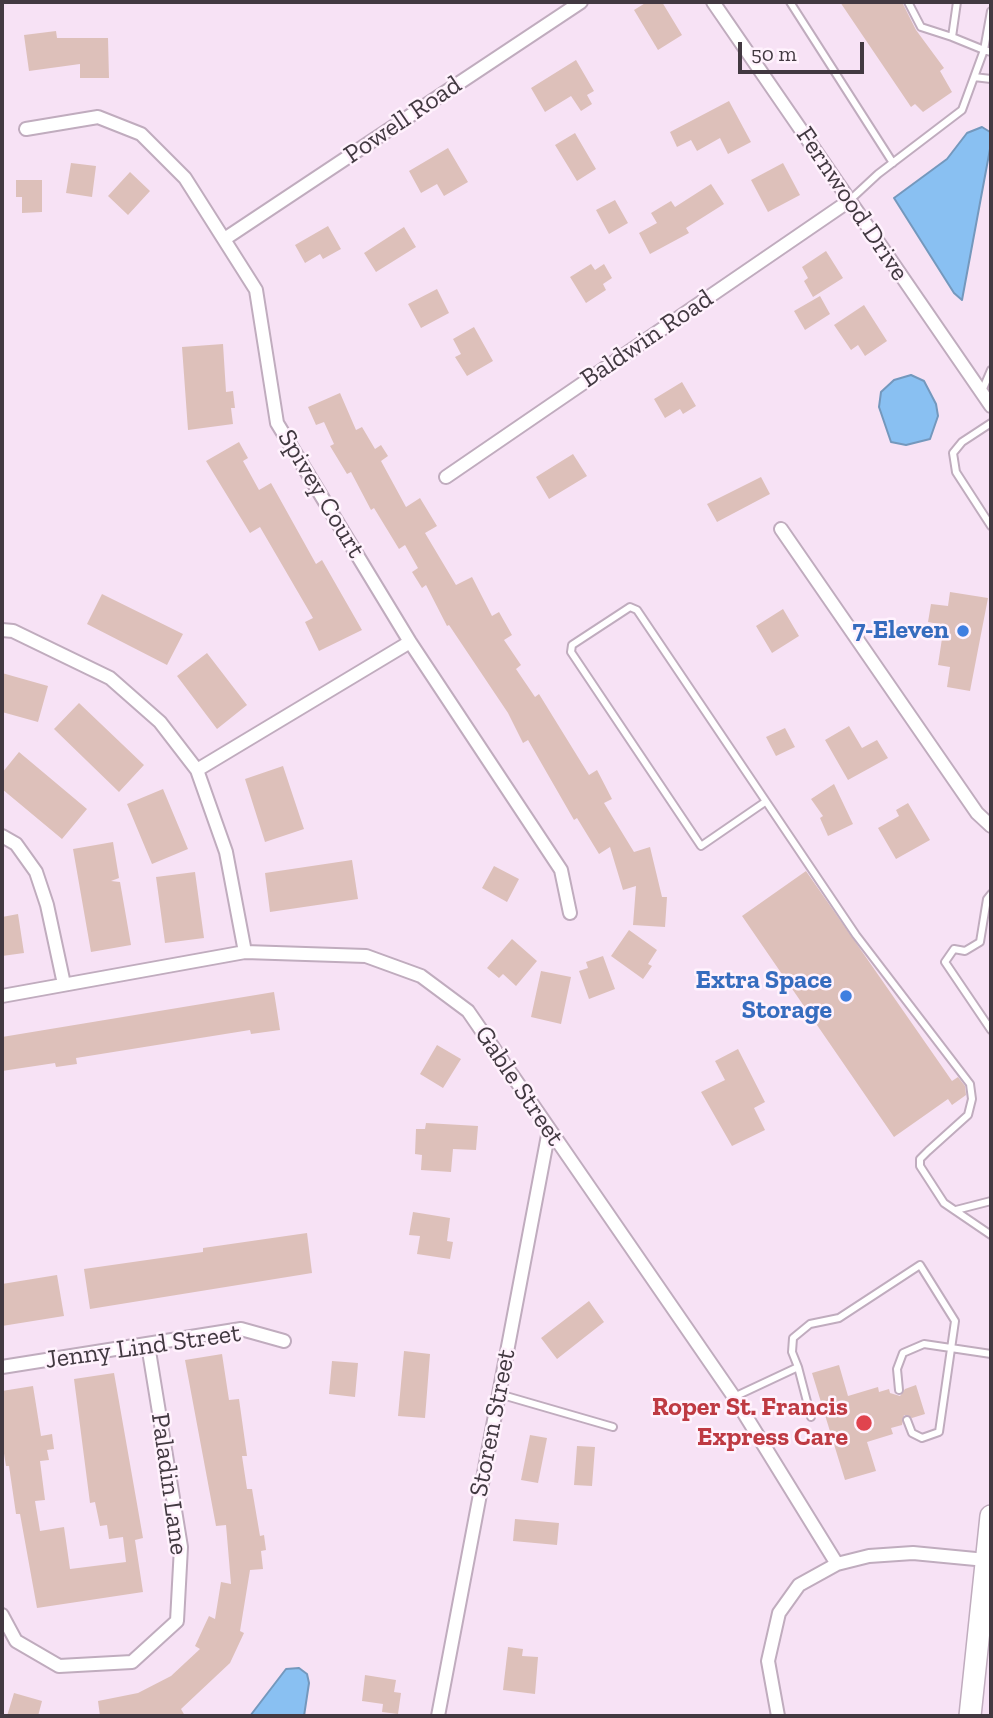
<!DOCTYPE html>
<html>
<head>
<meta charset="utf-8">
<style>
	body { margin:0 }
	#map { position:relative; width:993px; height:1718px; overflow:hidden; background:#f7e2f5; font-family:"Zilla Slab",serif }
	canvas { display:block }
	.frame { position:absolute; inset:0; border:4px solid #423941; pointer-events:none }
	.scale { position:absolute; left:738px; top:42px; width:126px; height:32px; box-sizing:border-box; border:4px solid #423941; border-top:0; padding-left:9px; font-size:21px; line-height:24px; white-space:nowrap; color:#423941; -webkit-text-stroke:5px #fff2fd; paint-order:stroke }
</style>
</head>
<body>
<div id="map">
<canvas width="993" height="1718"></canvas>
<div class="frame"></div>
<div class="scale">50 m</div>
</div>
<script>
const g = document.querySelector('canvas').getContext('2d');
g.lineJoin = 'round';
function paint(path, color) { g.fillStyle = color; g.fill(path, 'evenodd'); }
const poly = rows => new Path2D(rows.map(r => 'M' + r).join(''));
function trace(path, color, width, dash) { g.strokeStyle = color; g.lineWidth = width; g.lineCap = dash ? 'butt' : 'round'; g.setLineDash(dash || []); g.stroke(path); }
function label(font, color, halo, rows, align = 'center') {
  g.font = font + ' "Zilla Slab",serif'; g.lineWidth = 5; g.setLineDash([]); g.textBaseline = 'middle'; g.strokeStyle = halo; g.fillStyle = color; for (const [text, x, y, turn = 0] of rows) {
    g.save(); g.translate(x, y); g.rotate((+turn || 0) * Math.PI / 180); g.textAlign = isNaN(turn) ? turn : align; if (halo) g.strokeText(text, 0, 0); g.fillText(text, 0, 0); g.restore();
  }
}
const water = poly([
	[982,127,990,132,990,149,962,300,954,293,894,198,947,159,967,133,982,127],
	[911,375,924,381,936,404,938,416,930,439,906,445,891,442,879,407,881,392,894,380,911,375],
	[299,1668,307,1674,309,1683,304,1716,250,1716,286,1669,299,1668]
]);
paint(water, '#89c0f2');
trace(water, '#7498bd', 2);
paint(poly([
	[647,2,662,2,682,35,658,50,634,10],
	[840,2,902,2,916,30,944,68,940,71,952,92,923,112,915,104,911,107],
	[56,31,57,38,108,38,109,78,80,78,80,64,29,71,24,35],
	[576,60,594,91,587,95,592,104,581,111,571,96,545,112,531,88],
	[729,101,751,142,728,154,720,138,697,151,691,140,677,147,670,132],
	[575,133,596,169,577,181,555,145],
	[448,148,468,182,444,196,437,184,421,193,409,171],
	[71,163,96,166,92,197,66,193],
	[783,163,800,195,768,212,751,180],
	[130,172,150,191,128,215,108,196],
	[16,180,42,180,42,212,22,213,22,197,16,197],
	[711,184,724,204,686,228,689,233,650,254,639,233,657,223,651,213,671,201,675,207],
	[615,200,628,223,609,234,596,210],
	[328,226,341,249,323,259,320,254,305,263,295,245],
	[404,227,416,247,376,272,364,253],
	[826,251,843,278,813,297,804,281,808,278,802,267],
	[591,264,595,270,604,264,612,278,603,284,606,290,586,303,570,277],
	[437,289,449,313,421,328,408,304],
	[820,296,830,314,805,330,794,311],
	[864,305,887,341,865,356,858,345,851,350,834,325],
	[474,327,493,361,467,376,455,357,461,354,453,339],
	[223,344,226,392,233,391,235,408,231,408,233,424,188,430,182,347],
	[682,382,696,406,683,414,680,409,665,418,654,399],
	[340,393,356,430,362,427,375,449,381,445,388,456,381,461,406,507,420,498,437,526,425,533,456,585,472,577,492,616,499,612,512,635,504,640,521,665,516,669,535,697,539,694,589,775,597,770,612,799,604,803,634,852,650,847,662,897,667,897,665,927,633,925,636,886,623,890,610,847,599,854,577,818,574,820,528,740,523,743,508,713,449,625,447,626,426,585,422,588,412,572,418,568,405,545,399,549,374,508,371,510,351,472,347,474,330,446,334,444,324,422,316,425,308,407],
	[239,442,248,458,243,461,259,490,271,483,316,564,322,560,362,630,319,651,305,622,313,618,260,527,250,533,206,461],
	[573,454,587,476,549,499,536,477],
	[761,477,770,494,717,522,707,504],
	[950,592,988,598,970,691,947,687,950,667,938,665,944,625,928,622,931,604,948,606],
	[102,594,183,634,167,665,87,624],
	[783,609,799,636,772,653,756,626],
	[207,653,247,705,217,729,177,676],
	[2,673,48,686,38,722,2,712],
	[79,703,144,765,119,792,54,729],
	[849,726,862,748,877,740,888,758,848,780,825,740],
	[785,728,795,747,776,756,766,737],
	[19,752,87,809,62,839,2,789,2,773],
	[283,766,304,829,265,842,245,779],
	[834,784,853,824,828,836,820,818,823,816,811,799],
	[163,789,188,849,152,864,127,804],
	[908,803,930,840,896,859,878,828,899,816,896,810],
	[113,842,119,878,111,881,120,882,131,945,91,952,73,849],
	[352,860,358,899,270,912,265,873],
	[494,866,519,879,507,902,482,888],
	[806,871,952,1081,958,1077,965,1086,966,1095,952,1105,948,1099,894,1137,742,916],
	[195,872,204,938,165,943,156,877],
	[18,914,24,953,2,956,2,917],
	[629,930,657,950,648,964,652,966,643,979,611,956],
	[512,939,537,961,516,986,503,974,499,978,487,968],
	[603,956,615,989,589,999,579,971,588,968,586,962],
	[541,971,571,977,561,1024,531,1017],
	[274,992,280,1030,251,1034,250,1030,76,1058,77,1064,56,1067,55,1063,2,1071,2,1037],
	[437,1045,461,1059,443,1088,420,1074],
	[738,1049,765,1102,754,1108,765,1130,732,1146,701,1092,725,1080,715,1061],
	[426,1123,478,1126,476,1150,453,1149,451,1172,421,1170,422,1155,415,1154,416,1129,425,1129],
	[413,1212,450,1218,447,1241,453,1242,450,1259,417,1254,420,1236,409,1235],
	[307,1233,312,1273,90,1309,84,1269,203,1252,203,1248],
	[57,1275,64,1316,2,1326,2,1284],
	[589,1301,604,1322,557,1359,541,1338],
	[404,1351,430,1354,425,1418,398,1416],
	[222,1354,229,1400,239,1399,247,1456,242,1456,247,1489,252,1489,260,1536,264,1535,266,1550,261,1551,263,1569,250,1570,240,1631,244,1633,230,1663,181,1709,185,1716,100,1716,98,1701,138,1693,171,1676,200,1649,195,1646,209,1616,215,1619,221,1582,231,1584,226,1525,216,1526,185,1360],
	[332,1361,358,1363,355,1397,329,1394],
	[839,1365,848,1396,878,1387,879,1392,889,1389,890,1393,900,1396,905,1389,916,1385,925,1414,912,1418,904,1415,902,1425,891,1428,893,1434,867,1442,876,1471,845,1480,812,1373],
	[114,1373,143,1538,135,1540,143,1592,37,1608,20,1514,16,1514,9,1466,6,1466,2,1441,2,1391,33,1386,41,1436,52,1434,54,1449,47,1450,49,1460,40,1461,45,1500,35,1501,40,1531,64,1527,70,1569,126,1562,123,1537,109,1539,107,1525,100,1526,95,1502,90,1503,74,1379],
	[530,1435,547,1438,538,1483,521,1480],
	[577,1446,595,1447,592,1486,574,1485],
	[515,1519,559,1523,557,1545,513,1541],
	[508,1647,523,1649,522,1656,538,1657,535,1694,503,1690],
	[365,1675,396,1680,394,1692,401,1693,398,1714,382,1712,383,1704,362,1701],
	[14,1693,42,1701,38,1716,7,1716]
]), '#ddc0ba');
const lane = poly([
	[790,2,893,163],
	[908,2,921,27,952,37,957,2],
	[952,37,984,50,991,11],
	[974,77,991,79],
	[850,200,878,174,962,110,984,50,991,52],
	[982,391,991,370],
	[991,423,962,442,953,453,956,472,991,526],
	[765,802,701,846,571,652,572,645,630,607,637,610,856,935,970,1084,972,1099,968,1115,928,1151,920,1159,920,1166,944,1203,991,1235],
	[991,894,987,899,980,942,965,951,954,949,945,962,991,1030],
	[956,1210,991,1201],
	[798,1367,811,1417],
	[899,1390,897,1369,903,1353,924,1344,991,1354],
	[499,1394,613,1427],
	[734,1397,798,1367,792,1352,793,1338,810,1324,839,1318,920,1265,955,1321,939,1432,922,1438,912,1433,907,1420]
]);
const street = poly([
	[713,2,991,406],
	[26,129,98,117,141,134,185,178,256,290,277,423,410,642,561,870,570,913],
	[226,238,581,2],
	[446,477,849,201],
	[781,529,977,813,991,826],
	[2,630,13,631,110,678,160,722,197,770,226,852,245,952],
	[197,770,410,642],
	[2,836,16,844,36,872,47,905,64,984],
	[2,996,245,952,366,956,421,976,468,1011,734,1397,837,1564],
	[2,1367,241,1329,284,1341],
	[2,1615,16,1641,59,1666,132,1662,177,1621,181,1547,148,1345],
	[438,1716,549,1130],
	[778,1716,768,1661,779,1613,799,1585,837,1564,869,1556,913,1553,986,1560]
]);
const primary = poly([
	[970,1716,991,1516]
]);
trace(lane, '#c0acbe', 10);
trace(street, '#c0acbe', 16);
trace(primary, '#c0acbe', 24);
trace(lane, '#fff', 6);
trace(street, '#fff', 12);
trace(primary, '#fff', 21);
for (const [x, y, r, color] of [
	[963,631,7,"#3f7fe0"],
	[846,996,7,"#3f7fe0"],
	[864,1423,9,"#e0444e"]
]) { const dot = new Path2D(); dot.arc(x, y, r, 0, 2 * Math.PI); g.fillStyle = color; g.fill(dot); trace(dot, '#fff2fd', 2.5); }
label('26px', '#423941', '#fff2fd', [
	["Powell Road",403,120,-34],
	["Fernwood Drive",852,204,56],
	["Baldwin Road",647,339,-34],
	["Spivey Court",321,494,59],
	["Gable Street",519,1086,56],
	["Jenny Lind Street",143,1347,-8],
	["Storen Street",493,1423,-79],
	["Paladin Lane",169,1484,82]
]);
label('bold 26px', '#366cbe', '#fff2fd', [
	["7-Eleven",949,631],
	["Extra Space",832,981],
	["Storage",832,1011]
], 'right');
label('bold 26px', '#be3a42', '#fff2fd', [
	["Roper St. Francis",848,1408],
	["Express Care",848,1438]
], 'right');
</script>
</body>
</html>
